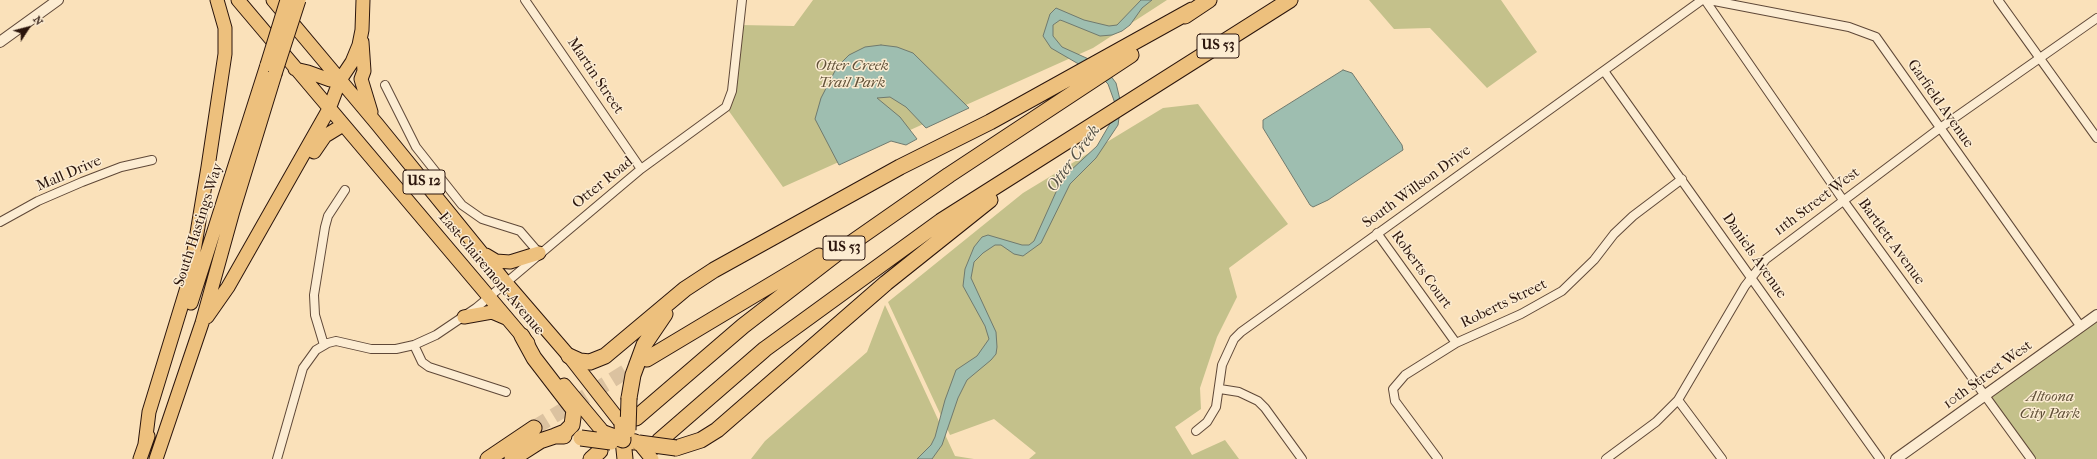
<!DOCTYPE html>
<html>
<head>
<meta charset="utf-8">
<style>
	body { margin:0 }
	#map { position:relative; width:2097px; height:459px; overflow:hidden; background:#fae1ba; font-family:"IM FELL French Canon",serif }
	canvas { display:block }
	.north { position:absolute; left:8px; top:8px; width:40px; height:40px; -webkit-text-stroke:3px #fcecd2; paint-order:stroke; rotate:54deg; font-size:11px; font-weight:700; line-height:16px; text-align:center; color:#2b150c }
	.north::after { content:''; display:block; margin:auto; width:14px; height:18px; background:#2b150c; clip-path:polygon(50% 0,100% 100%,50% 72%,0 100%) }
</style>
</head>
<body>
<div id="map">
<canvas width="2097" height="459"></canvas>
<div class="north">N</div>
</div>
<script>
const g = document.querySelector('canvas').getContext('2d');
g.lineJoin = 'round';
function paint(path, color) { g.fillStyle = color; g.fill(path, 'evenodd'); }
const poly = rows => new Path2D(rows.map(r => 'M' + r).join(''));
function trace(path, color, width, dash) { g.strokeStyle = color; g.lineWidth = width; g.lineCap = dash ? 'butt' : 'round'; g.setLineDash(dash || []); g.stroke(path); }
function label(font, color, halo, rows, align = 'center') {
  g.font = font + ' "IM FELL French Canon",serif'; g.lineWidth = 3; g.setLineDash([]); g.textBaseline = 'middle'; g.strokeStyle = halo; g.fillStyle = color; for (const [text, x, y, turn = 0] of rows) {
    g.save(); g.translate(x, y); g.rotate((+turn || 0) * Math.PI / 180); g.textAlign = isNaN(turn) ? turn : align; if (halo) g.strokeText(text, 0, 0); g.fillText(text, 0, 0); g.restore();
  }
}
paint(poly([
	[813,0,1167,0,1093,48,783,187,726,107,740,25,794,26],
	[1369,0,1501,0,1537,52,1487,88,1430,28,1394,29],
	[1198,104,1288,224,1229,268,1237,297,1217,337,1200,388,1201,409,1175,427,1192,455,1225,440,1239,459,1029,459,1036,453,994,419,950,435,888,302,1023,193,1163,108],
	[885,305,955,456,974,459,751,459,765,441,867,352],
	[2097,315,2097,459,2031,459,1985,395]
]), '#c4c18b');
const water = poly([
	[1141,0,1152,0,1142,8,1130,25,1122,31,1112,35,1100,36,1063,21,1060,20,1053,25,1053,36,1062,47,1093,61,1110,75,1116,83,1121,104,1118,125,1096,158,1070,184,1041,243,1023,256,1014,254,1001,245,995,245,983,253,974,262,971,278,996,332,997,347,996,354,991,360,967,380,958,398,942,445,932,459,917,459,931,445,935,437,945,400,956,370,977,356,989,339,985,326,963,286,965,269,974,247,982,237,988,235,1022,245,1029,245,1034,241,1056,192,1069,172,1097,146,1115,115,1116,106,1108,84,1101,77,1051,48,1043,36,1050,14,1056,8,1084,20,1109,26,1117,25,1141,0],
	[881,45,897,47,913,53,969,108,926,128,906,107,890,97,877,98,900,117,917,139,906,145,891,141,839,165,815,119,821,98,837,67,849,55,865,47,881,45],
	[1343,70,1352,73,1402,145,1403,150,1328,200,1313,207,1310,205,1263,128,1263,120,1343,70]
]);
paint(water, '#9ebeb0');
trace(water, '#707a6e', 1);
trace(poly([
	[534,428,643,361]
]), '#dbc2a0', 15, [15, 8]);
const minor = poly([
	[525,0,641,169],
	[1705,0,1843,200,2031,459],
	[1709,0,1849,27,1876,37,2081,327],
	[1998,0,2097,138],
	[1604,71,1880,459],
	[385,85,416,147,462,205,482,219,520,231,539,253],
	[0,222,38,201,82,182,121,167,152,160],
	[1377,233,1456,343],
	[324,345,315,315,314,295,325,227,328,216,345,190],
	[414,345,422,362,429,367,506,392],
	[1220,389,1239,392,1258,401,1265,408,1302,459],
	[1678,400,1722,459],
	[1196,431,1207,422,1216,407,1222,365,1234,339,1241,332,1702,0],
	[277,459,303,368,316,350,328,343,336,341,371,349,396,349,414,345,436,335,476,308,641,169,726,107,732,91,742,0],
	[1438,459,1395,401,1393,389,1405,375,1456,343,1521,314,1562,291,1594,260,1614,234,1633,216,1682,179],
	[1606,459,1656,422,1678,400,1745,286,1766,259,1940,128,2097,18]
]);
const tertiary = poly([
	[0,42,58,0],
	[1896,459,2097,315]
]);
const primary = poly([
	[238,0,528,343],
	[273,0,377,124,507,284,569,356,622,424],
	[362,42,364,71,361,79,371,112],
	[295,69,308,72,330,80,340,80],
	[314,152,325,136,343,125],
	[486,255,496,261,510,262,539,253],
	[191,303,267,65],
	[207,317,228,287,329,109,340,80,352,62,359,45,362,30,363,0],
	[464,317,492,312,506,318],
	[564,385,604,433],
	[145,444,149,412,189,281,208,167,225,54,225,28,217,0],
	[140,459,148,436],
	[156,459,202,323,233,211,275,74]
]);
const motorway = poly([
	[1185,16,1209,0],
	[522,336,534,358,574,410,572,425,565,432,555,436],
	[569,356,580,361,590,362,605,356,685,289,714,270,900,167,990,122,1192,10],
	[647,359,819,256],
	[629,398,633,375,644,345,665,314],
	[636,418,743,326,840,251,949,175,1131,55],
	[659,441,765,349,941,221,1290,0],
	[676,448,701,440,717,430,886,283,990,200],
	[488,459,534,428],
	[512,459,540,441,555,436,564,436],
	[591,459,600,451],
	[625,459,623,440,635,442]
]);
trace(minor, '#5f4838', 10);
trace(tertiary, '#5f4838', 12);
trace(primary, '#2b150c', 15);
trace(motorway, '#2b150c', 17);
trace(minor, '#fcecd2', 8);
trace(tertiary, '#fcecd2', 10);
trace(primary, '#edc07d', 13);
trace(motorway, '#edc07d', 15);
const primaryBridge = poly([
	[267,65,287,0],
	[275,74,299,0],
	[639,443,652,459]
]);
const motorwayBridge = poly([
	[628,430,629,398],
	[604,433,623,440,622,424],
	[581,438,611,442],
	[639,443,676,448]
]);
trace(primaryBridge, '#2b150c', 15, []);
trace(motorwayBridge, '#2b150c', 17, []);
trace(primaryBridge, '#edc07d', 13);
trace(motorwayBridge, '#edc07d', 15);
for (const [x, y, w] of [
	[1218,46,42],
	[424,182,42],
	[844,248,42]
]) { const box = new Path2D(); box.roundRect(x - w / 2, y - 12, w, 24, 3); g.fillStyle = '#fcecd2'; g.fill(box); trace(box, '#2b150c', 1); }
label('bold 14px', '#2b150c', null, [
	["US 53",1218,46],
	["US 12",424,182],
	["US 53",844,248]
]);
label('italic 15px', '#615138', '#fcecd2', [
	["Otter Creek",852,66],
	["Trail Park",852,83],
	["Altoona",2050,397],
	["City Park",2050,414]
]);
label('15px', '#2b150c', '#fcecd2', [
	["Martin Street",595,76,56],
	["Garfield Avenue",1940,104,55],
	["Mall Drive",69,174,-23],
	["Otter Road",603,183,-39],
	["South Willson Drive",1417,187,-36],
	["11th Street West",1817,202,-37],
	["South Hastings Way",199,225,-72],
	["Bartlett Avenue",1891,242,54],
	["Daniels Avenue",1754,256,55],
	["Roberts Court",1421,270,54],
	["East Clairemont Avenue",491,274,50],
	["Roberts Street",1504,304,-26],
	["10th Street West",1988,375,-36]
]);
label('italic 16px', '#535045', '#fcecd2', [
	["Otter Creek",1074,159,-54]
]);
</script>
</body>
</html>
